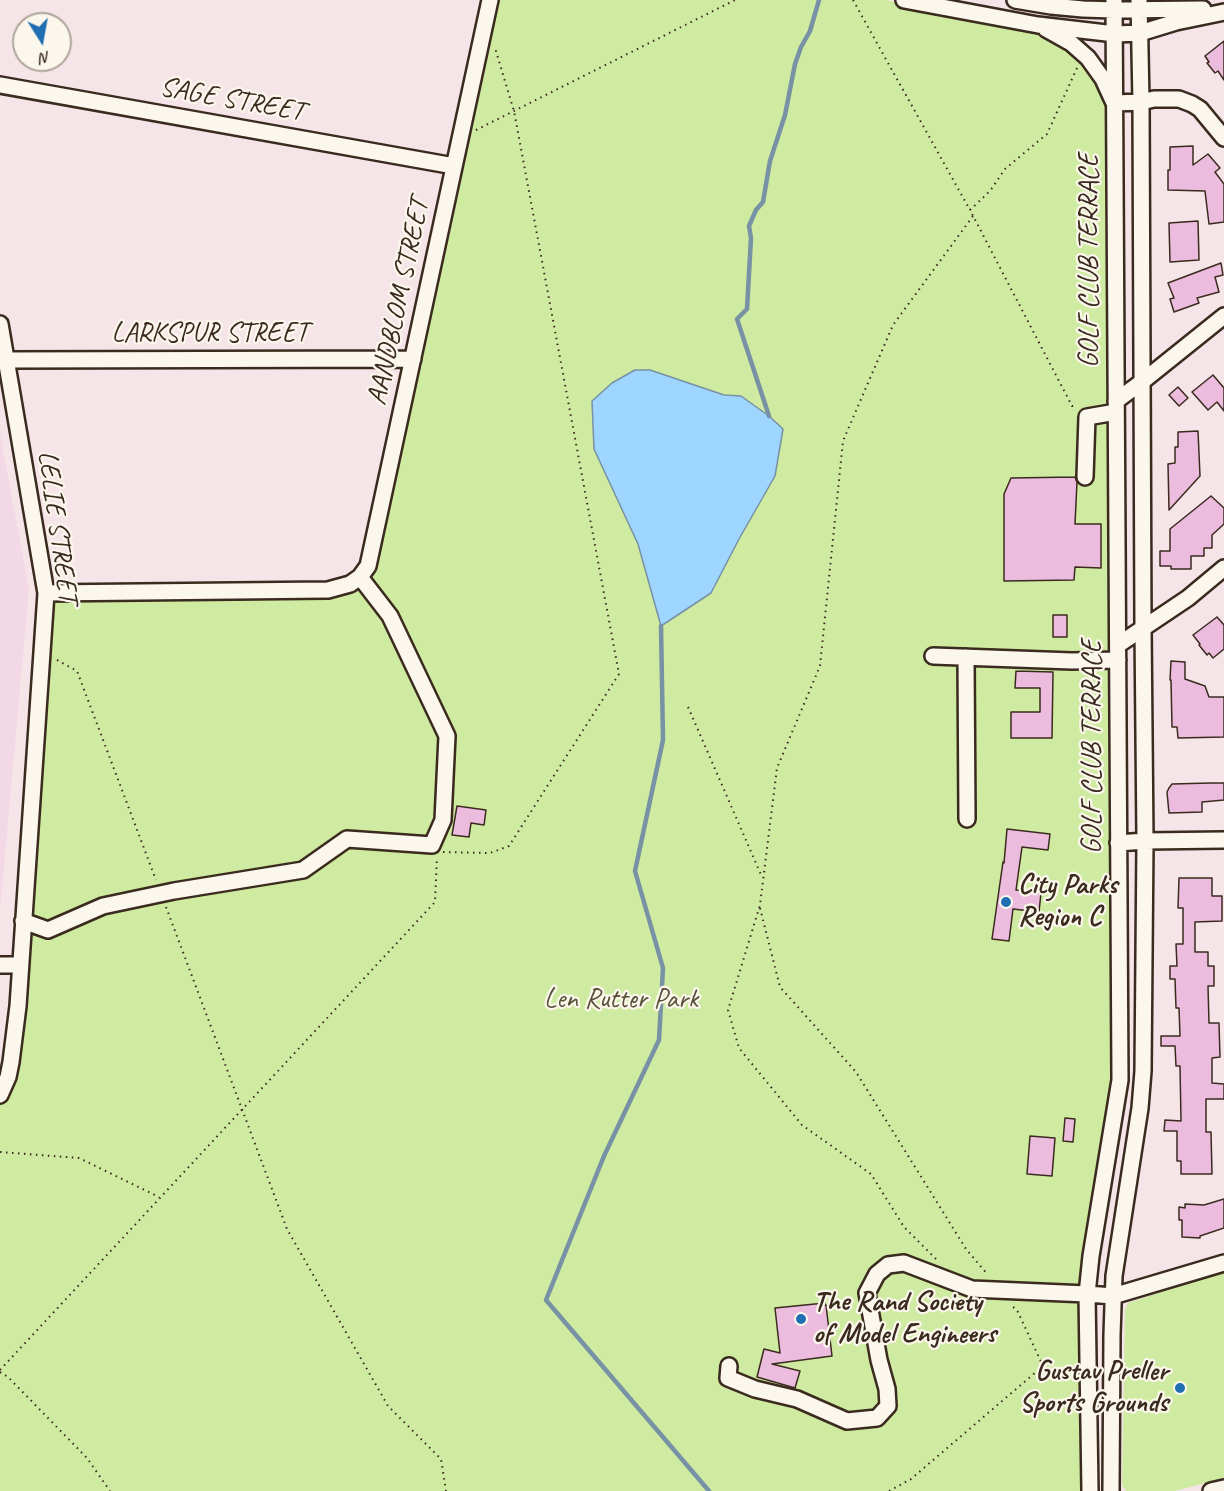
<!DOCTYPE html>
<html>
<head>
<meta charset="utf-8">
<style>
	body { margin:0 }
	#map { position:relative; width:1224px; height:1491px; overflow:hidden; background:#f6e5e8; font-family:Caveat,sans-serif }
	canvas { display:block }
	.north { position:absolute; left:12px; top:12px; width:60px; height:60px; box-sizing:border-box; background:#fbf7ec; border:2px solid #aea59a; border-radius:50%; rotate:169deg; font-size:16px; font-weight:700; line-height:24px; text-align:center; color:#3b2a1e }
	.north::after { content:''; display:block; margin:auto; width:21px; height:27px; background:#1f6fb2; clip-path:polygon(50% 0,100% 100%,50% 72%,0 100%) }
</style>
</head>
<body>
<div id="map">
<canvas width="1224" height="1491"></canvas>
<div class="north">N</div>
</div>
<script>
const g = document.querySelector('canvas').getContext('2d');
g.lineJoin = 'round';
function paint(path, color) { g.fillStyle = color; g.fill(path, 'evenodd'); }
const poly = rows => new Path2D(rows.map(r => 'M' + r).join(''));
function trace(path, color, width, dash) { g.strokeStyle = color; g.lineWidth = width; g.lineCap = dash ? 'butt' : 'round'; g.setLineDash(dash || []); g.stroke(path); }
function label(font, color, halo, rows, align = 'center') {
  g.font = font + ' Caveat,sans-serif'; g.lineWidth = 4.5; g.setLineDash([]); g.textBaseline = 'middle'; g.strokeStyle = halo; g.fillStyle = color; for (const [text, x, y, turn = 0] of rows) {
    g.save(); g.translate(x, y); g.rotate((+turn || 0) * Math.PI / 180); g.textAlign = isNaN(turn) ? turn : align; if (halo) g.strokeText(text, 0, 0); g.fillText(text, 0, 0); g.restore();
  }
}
paint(poly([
	[0,433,29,589,0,910]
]), '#f3d9e5');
paint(poly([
	[495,0,886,0,1038,30,1069,47,1092,70,1106,102,1110,512,1112,1080,1084,1245,1079,1294,1083,1491,0,1491,0,1104,6,1095,50,597,362,582],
	[1224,1271,1224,1478,1175,1491,1126,1491,1122,1485,1125,1310,1128,1303]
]), '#cfeaa1');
const water = poly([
	[635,370,650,370,724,395,741,396,769,416,783,429,775,476,739,539,711,593,661,626,638,544,594,449,592,401,612,383,635,370]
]);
paint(water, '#9fd6ff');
trace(water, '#7791a5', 1.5);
trace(poly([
	[769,416,737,319,747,309,751,238,749,226,756,210,763,202,770,161,785,115,795,64,801,47,810,31,819,0],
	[661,626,663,740,635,871,663,968,659,1040,604,1156,546,1300,709,1491]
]), '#7791a5', 4.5);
const building = poly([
	[1224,41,1224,80,1218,71,1215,73,1207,63,1209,62,1205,56,1224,41],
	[1193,146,1193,165,1208,154,1220,168,1215,172,1224,184,1224,222,1209,224,1205,191,1168,190,1168,170,1170,170,1170,147,1193,146],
	[1198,221,1199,260,1170,262,1169,223,1198,221],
	[1221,263,1223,275,1215,277,1219,292,1197,298,1199,303,1174,312,1170,299,1174,298,1168,283,1221,263],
	[1213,375,1224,388,1224,411,1217,402,1208,410,1192,392,1213,375],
	[1178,387,1188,398,1179,406,1169,395,1178,387],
	[1198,431,1200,476,1169,510,1168,464,1175,463,1175,447,1178,447,1178,432,1198,431],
	[1075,477,1077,482,1075,524,1101,524,1101,568,1075,567,1074,580,1004,581,1004,494,1011,478,1075,477],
	[1211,496,1224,508,1224,524,1212,535,1212,548,1204,548,1204,556,1191,556,1191,569,1171,569,1171,566,1160,566,1160,551,1170,551,1170,529,1211,496],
	[1053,615,1067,615,1067,637,1053,637,1053,615],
	[1217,617,1224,625,1224,649,1213,658,1209,653,1207,655,1199,645,1200,644,1193,635,1217,617],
	[1171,661,1185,662,1185,679,1205,686,1209,697,1224,697,1224,737,1178,738,1177,727,1172,727,1171,680,1170,680,1171,661],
	[1016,671,1053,672,1052,738,1011,738,1011,712,1040,712,1040,688,1015,688,1016,671],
	[1211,783,1224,783,1224,800,1202,802,1202,812,1169,813,1167,792,1169,788,1172,784,1211,783],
	[457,806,486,810,484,825,471,823,469,837,452,835,457,806],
	[1007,829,1050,834,1048,850,1022,847,1016,890,1041,893,1039,912,1013,909,1009,941,992,939,1003,862,1004,863,1007,829],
	[1179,878,1212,878,1212,896,1222,896,1222,921,1195,922,1195,952,1208,952,1208,966,1214,966,1214,986,1208,986,1209,1023,1219,1023,1220,1057,1212,1058,1212,1083,1224,1084,1224,1099,1206,1099,1206,1132,1211,1132,1212,1174,1181,1174,1181,1161,1177,1161,1177,1131,1164,1131,1165,1120,1181,1121,1180,1066,1176,1066,1175,1046,1161,1046,1161,1036,1180,1036,1179,1008,1176,1008,1175,979,1170,979,1170,966,1177,966,1176,944,1183,944,1183,908,1178,908,1179,878],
	[1065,1118,1075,1119,1073,1142,1063,1141,1065,1118],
	[1030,1136,1055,1138,1052,1176,1027,1174,1030,1136],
	[1224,1199,1224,1228,1200,1236,1200,1238,1182,1237,1182,1220,1179,1220,1179,1207,1185,1208,1185,1204,1204,1205,1224,1199],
	[825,1303,825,1305,826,1305,832,1356,772,1364,800,1371,795,1388,757,1377,764,1349,780,1353,775,1308,825,1303]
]);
paint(building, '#ebbcde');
trace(building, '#3b2a1e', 1.5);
const minor = poly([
	[904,0,1038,25,1115,34,1140,33,1176,22,1224,12],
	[1015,0,1051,6,1083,9,1114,10,1203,9],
	[1046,29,1071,43,1088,58,1103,79,1114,103,1141,102,1154,99,1179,99,1192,104,1200,109,1224,138],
	[0,85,454,166],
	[0,324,46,593,18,1006,11,1062,8,1077,0,1095],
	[7,360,413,359],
	[1116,401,1143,381,1224,316],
	[1085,477,1087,417,1116,412],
	[46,593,328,590,350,584,360,577,368,566,490,0],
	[1118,645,1188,598,1224,568],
	[933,656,1072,661,1118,660],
	[966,657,967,819],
	[1118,843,1145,841,1224,840],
	[23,921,48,930,103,906,174,891,303,870,347,839,432,845,443,820,447,736,390,616,360,577],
	[0,965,20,965],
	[729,1366,728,1378,755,1389,797,1399,847,1421,877,1418,888,1406,887,1389,879,1360,867,1293,877,1274,888,1265,904,1263,972,1289,1087,1294,1113,1296,1224,1263],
	[1090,1491,1087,1294,1091,1256,1120,1080,1114,0],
	[1111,1491,1112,1335,1114,1276,1140,1108,1143,1071,1145,841,1143,627,1141,102,1139,0],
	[1211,1491,1224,1488]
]);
trace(minor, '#3b2a1e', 20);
trace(poly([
	[853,0,970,210],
	[1077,68,1047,134,1005,169,990,191,970,210,1072,406,1077,406],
	[476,130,735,0],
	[57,660,77,671,156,880],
	[688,707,762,877],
	[443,852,490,853,509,846,619,674,514,111,495,48],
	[166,907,287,1229,388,1406,441,1459,446,1491],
	[760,908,780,987,856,1072,966,1249,988,1275],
	[0,1152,79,1158,159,1197],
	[936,1259,904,1227,871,1174,802,1125,739,1048,728,1010,760,905,777,768,820,666,843,441,893,325,973,216],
	[0,1370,435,902,437,857],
	[0,1372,8,1377,87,1458,110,1491],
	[889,1491,911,1479,1043,1366,1017,1310,1012,1306]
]), '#3b2a1e', 2, [1.5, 4.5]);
trace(minor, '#fbf7ec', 15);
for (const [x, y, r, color] of [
	[1006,902,6,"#1f6fb2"],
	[801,1319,6,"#1f6fb2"],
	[1180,1388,6,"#1f6fb2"]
]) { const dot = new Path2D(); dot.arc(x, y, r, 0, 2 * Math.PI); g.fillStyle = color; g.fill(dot); trace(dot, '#fbf7ec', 2); }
label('28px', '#3b2a1e', '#fbf7ec', [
	["SAGE STREET",232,100,10],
	["GOLF CLUB TERRACE",1090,261,-90],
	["AANDBLOM STREET",399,302,-78],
	["LARKSPUR STREET",210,334],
	["LELIE STREET",57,527,82],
	["GOLF CLUB TERRACE",1093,747,-90]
]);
label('bold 28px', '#3b2a1e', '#fbf7ec', [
	["City Parks",1018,886],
	["Region C",1018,918],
	["The Rand Society",813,1303],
	["of Model Engineers",813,1335],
	["Gustav Preller",1168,1372,"right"],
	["Sports Grounds",1168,1404,"right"]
], 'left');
label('28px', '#595038', '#fbf7ec', [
	["Len Rutter Park",621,1000]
]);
</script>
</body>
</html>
